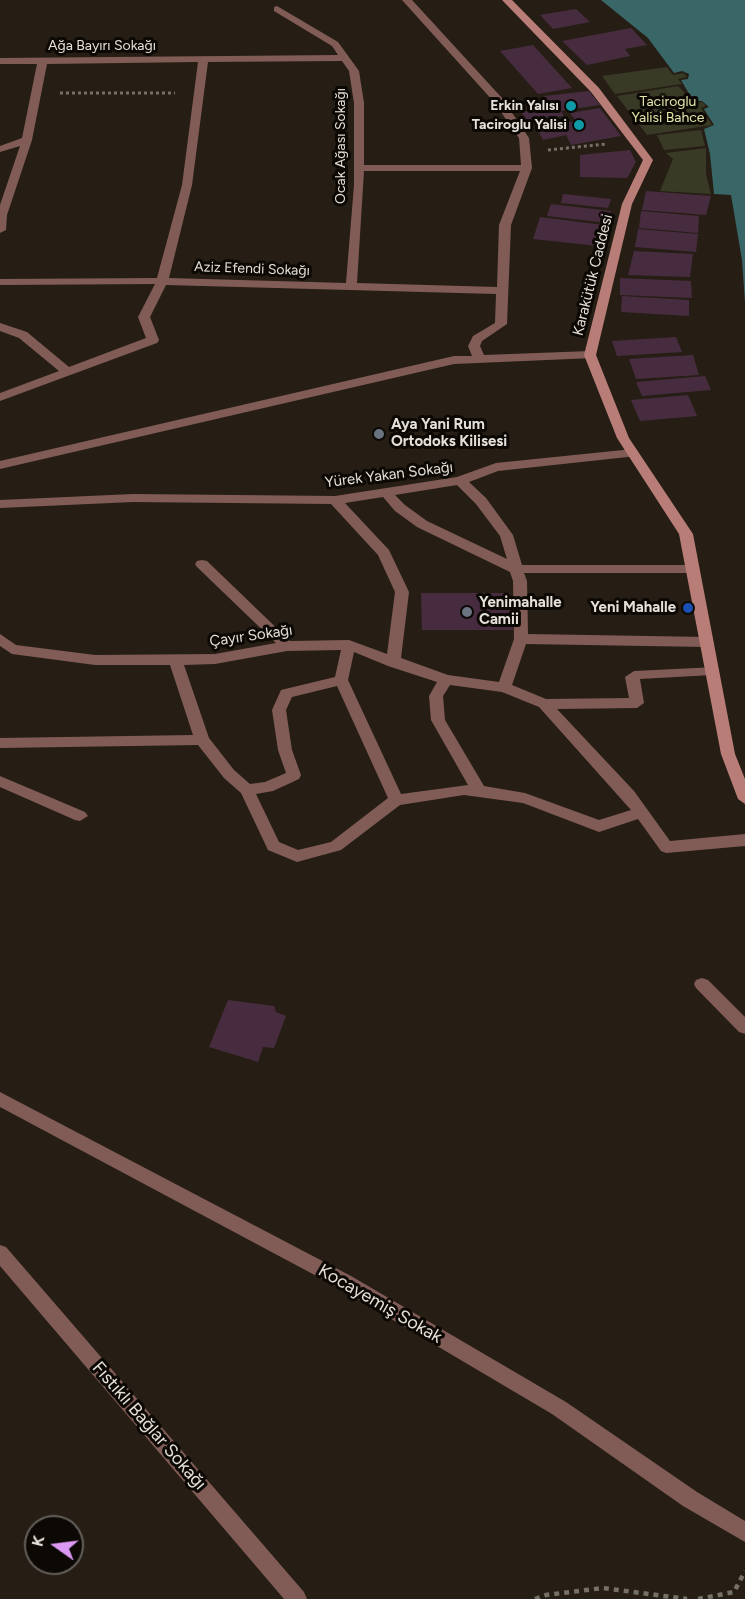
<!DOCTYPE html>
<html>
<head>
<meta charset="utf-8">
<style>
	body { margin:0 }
	#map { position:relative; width:745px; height:1599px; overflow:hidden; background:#261e14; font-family:Figtree,sans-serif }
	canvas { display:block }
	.north { position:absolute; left:24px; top:1515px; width:60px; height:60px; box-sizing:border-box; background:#0c0905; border:2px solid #635f5a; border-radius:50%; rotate:284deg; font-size:16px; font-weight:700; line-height:24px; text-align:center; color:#e5e0d9 }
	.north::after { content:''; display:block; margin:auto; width:21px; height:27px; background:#dc99f4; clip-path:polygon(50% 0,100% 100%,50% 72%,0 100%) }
</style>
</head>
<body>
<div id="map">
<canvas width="745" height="1599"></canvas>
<div class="north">K</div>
</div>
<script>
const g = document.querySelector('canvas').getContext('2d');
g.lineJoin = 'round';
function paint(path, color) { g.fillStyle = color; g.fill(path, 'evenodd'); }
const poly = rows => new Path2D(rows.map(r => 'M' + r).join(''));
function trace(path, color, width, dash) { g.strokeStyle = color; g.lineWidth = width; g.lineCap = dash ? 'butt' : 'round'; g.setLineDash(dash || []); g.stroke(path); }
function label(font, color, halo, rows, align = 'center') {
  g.font = font + ' Figtree,sans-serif'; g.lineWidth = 6; g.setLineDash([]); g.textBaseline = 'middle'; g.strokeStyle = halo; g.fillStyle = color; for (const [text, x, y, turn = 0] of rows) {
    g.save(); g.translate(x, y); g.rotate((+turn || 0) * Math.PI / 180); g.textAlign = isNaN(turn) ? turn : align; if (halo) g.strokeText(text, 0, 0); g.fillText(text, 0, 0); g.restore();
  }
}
paint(poly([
	[667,67,673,75,684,73,687,77,678,79,682,84,615,94,602,76],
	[678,86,695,103,702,102,706,106,701,108,712,125,647,135,617,96],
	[701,130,705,146,664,150,657,135],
	[706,148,706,174,711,194,660,191,673,159,666,153]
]), '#383a26');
paint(poly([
	[601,0,745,0,745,302,742,260,731,195,714,194,710,154,704,129,714,125,704,109,709,107,702,101,695,101,688,92,681,80,688,79,689,74,682,71,674,73,648,38]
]), '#396767');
paint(poly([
	[576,9,590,22,553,29,540,15],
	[631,28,647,45,625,49,630,56,587,65,562,41],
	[533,45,572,88,538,94,500,51],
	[589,91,600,105,561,111,564,116,527,121,521,112,550,107,544,96],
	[600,108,621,136,571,145,566,135,543,140,536,127,576,121,570,113],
	[630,150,636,162,627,178,580,177,580,155],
	[646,191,711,196,706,215,642,210],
	[563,194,611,199,608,208,561,203],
	[551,204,611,211,608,223,547,216],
	[641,211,699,216,698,233,639,228],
	[540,217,604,225,598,246,533,239],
	[638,229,698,234,696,252,635,247],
	[634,251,693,254,690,277,628,275],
	[620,278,691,281,692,298,620,295],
	[622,296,689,300,689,316,621,312],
	[676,337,682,352,617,356,612,341],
	[693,355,699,375,636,379,629,359],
	[705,376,711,390,642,396,636,382],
	[688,395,697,416,640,421,631,400],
	[421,593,510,593,513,630,422,630],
	[228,1000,274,1006,276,1012,286,1016,274,1048,263,1047,258,1062,209,1047]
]), '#472c3f');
trace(poly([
	[60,93,175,93],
	[548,150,606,144]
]), '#767067', 3, [3, 3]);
trace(poly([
	[535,1599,546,1595,603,1588,687,1599],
	[698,1599,734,1592,745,1571]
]), '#767067', 4.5, [5, 5]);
paint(poly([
	[402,0,412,0,502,98,529,138,532,168,511,225,507,324,482,341,480,346,484,355,590,351,596,355,594,358,454,364,0,469,0,461,454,356,472,356,468,346,473,336,495,323,496,294,166,285,150,317,159,340,157,343,0,401,0,393,59,371,19,338,0,331,0,323,27,332,69,367,146,338,138,317,155,284,0,285,0,279,157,278,182,185,198,62,47,64,32,140,7,215,6,230,0,233,0,205,20,146,0,152,0,146,22,138,37,64,0,64,0,58,338,55,332,46,274,11,274,7,277,6,338,42,359,71,364,103,364,165,521,165,519,138,494,102,402,0],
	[342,61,349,71,354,103,354,185,346,283,169,278,192,185,208,62,342,61],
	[364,171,520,171,499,225,497,287,357,283,364,171],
	[633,449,637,450,637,456,498,471,469,482,486,498,513,535,522,565,693,565,700,569,693,573,524,573,527,581,528,634,707,637,714,642,707,647,526,644,512,685,546,699,629,698,625,677,634,671,717,667,719,670,712,675,640,679,644,703,637,708,557,709,634,791,670,841,745,834,745,846,666,853,661,851,638,819,599,832,523,803,464,795,400,805,341,850,297,862,268,850,241,793,224,778,198,745,0,748,0,738,193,735,170,665,95,665,12,654,0,646,0,634,16,645,95,655,215,654,276,643,197,567,195,564,197,561,202,560,207,561,290,641,349,640,387,654,395,592,378,555,331,504,133,502,0,508,0,500,133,494,335,496,457,477,496,463,633,449],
	[457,485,476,504,500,536,507,559,427,521,405,505,395,495,457,485],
	[383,497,395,511,417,527,510,572,513,581,514,639,499,682,448,675,401,658,409,592,389,550,345,503,383,497],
	[341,650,335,677,281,690,272,710,278,750,286,773,265,782,250,784,234,770,209,738,184,665,215,664,287,651,341,650],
	[354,652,388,666,437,682,429,696,431,720,468,785,401,794,348,680,354,652],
	[450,685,502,692,539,707,631,810,599,820,525,793,484,786,445,720,443,696,450,685],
	[337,686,388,798,331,842,298,850,279,842,256,794,273,791,299,779,301,775,292,750,286,710,292,697,337,686],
	[0,776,85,812,88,816,80,821,75,820,0,787,0,776],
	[702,978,708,980,745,1017,745,1034,739,1032,696,988,694,984,696,980,702,978],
	[0,1092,351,1276,566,1402,697,1492,745,1521,745,1542,683,1506,552,1414,339,1288,0,1107,0,1092],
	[0,1245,6,1247,304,1592,307,1599,284,1599,0,1266,0,1245]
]), '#815c57');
paint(poly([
	[502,0,512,0,599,88,653,160,632,204,596,355,629,438,693,534,735,754,745,779,745,804,738,799,721,754,679,534,617,438,584,355,622,204,643,160,591,92,502,0]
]), '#b97d77');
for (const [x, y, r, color] of [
	[571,106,6,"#0f9aa8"],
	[579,125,6,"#0f9aa8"],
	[379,434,6,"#6b7280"],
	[688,608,6,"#1a4fb4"],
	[467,612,6,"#6b7280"]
]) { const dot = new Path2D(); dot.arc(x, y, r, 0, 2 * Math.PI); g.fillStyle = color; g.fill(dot); trace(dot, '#0c0905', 2); }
label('14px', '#e5e0d9', '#0c0905', [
	["Ağa Bayırı Sokağı",102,46],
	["Ocak Ağası Sokağı",341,146,-90],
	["Aziz Efendi Sokağı",252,269,2]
]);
label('14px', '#e2e6a8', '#0c0905', [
	["Taciroglu",668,102],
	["Yalisi Bahce",668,118]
]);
label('bold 14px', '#e5e0d9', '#0c0905', [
	["Erkin Yalısı",559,106],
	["Taciroglu Yalisi",567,125]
], 'right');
label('15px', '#e5e0d9', '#0c0905', [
	["Karakütük Caddesi",593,275,-76],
	["Yürek Yakan Sokağı",389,475,-7],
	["Çayır Sokağı",251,636,-8]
]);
label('bold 15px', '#e5e0d9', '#0c0905', [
	["Aya Yani Rum",391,425],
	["Ortodoks Kilisesi",391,442],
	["Yenimahalle",479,603],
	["Camii",479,620],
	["Yeni Mahalle",676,608,"right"]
], 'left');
label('18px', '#e5e0d9', '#0c0905', [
	["Kocayemiş Sokak",380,1304,30],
	["Fıstıklı Bağlar Sokağı",149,1426,49]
]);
</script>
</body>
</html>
